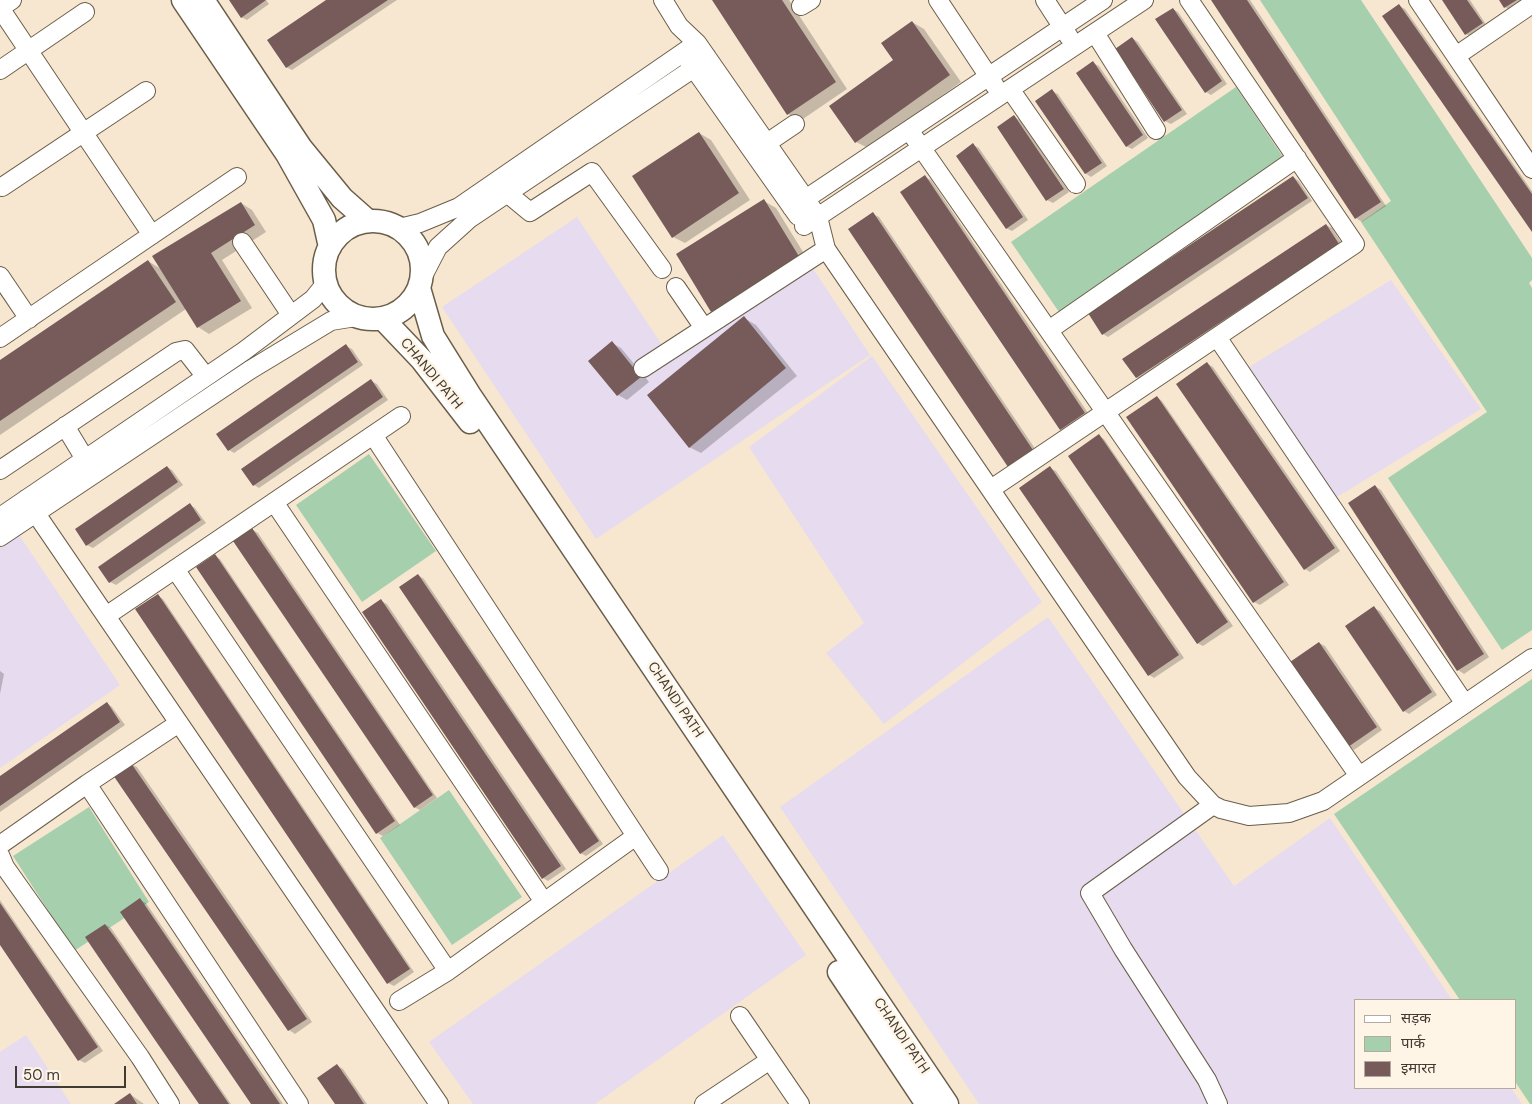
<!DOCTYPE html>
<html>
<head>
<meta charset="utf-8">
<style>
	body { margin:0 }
	#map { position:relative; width:1532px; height:1104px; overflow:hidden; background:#f7e7d0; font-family:"DM Sans","Noto Sans Devanagari",sans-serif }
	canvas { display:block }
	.legend { position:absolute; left:1354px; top:999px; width:162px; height:90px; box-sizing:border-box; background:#fff5e7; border:1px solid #b3ab9f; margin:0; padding:6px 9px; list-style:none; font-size:15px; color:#413b32 }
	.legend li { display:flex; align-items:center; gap:10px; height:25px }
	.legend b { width:25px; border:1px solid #b3ab9f }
	.scale { position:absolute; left:15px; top:1066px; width:111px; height:22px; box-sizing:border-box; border:2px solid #413b32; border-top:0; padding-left:6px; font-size:15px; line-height:18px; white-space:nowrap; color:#413b32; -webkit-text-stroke:4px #fff5e7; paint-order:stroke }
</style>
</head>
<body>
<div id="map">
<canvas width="1532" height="1104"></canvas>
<ul class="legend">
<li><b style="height:6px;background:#fff"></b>सड़क</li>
<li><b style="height:14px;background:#a6cfad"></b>पार्क</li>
<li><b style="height:14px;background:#765b5a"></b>इमारत</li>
</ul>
<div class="scale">50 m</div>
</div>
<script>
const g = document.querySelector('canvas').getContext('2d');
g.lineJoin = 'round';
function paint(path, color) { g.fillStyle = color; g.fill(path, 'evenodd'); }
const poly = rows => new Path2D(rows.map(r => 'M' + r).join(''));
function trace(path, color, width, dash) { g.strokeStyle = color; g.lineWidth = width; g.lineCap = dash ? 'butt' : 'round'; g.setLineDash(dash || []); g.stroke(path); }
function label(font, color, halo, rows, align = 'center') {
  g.font = font + ' "DM Sans",sans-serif'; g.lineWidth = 5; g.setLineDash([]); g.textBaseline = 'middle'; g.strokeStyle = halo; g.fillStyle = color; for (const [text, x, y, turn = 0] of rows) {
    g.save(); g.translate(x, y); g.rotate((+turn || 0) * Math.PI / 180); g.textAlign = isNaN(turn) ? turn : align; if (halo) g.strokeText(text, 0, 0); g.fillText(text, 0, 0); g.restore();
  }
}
paint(poly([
	[577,217,672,360,812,267,870,355,596,539,442,307],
	[1391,280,1481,409,1332,500,1249,367],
	[872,356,1042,602,884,724,826,653,864,623,749,447],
	[19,535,120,685,0,768,0,548],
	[1048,617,1234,886,1330,818,1452,1000,1356,1000,1356,1088,1511,1088,1522,1104,979,1104,780,807],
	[723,835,806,955,595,1104,473,1104,429,1042],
	[26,1035,71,1104,0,1104,0,1052]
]), '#e6dbef');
paint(poly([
	[1260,0,1361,0,1532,258,1532,280,1529,283,1532,288,1532,630,1502,650,1388,478,1487,412,1361,222,1391,201],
	[1236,87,1283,157,1059,312,1011,242],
	[369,454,436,551,362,602,296,505],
	[1532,679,1532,1104,1530,1104,1516,1083,1516,1000,1460,1000,1334,814],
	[449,790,522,897,452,945,380,838],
	[89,807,149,902,74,951,13,856]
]), '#a6cfad');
paint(poly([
	[230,0,266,0,269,4,247,20,241,17],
	[328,0,397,0,292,70,286,67],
	[713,0,789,0,847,89,800,121,788,114],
	[1212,0,1250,0,1386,206,1362,222,1356,218],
	[1444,0,1470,0,1487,26,1472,37,1466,34],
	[1500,0,1526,0,1511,11,1505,7],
	[1399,6,1405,9,1532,191,1532,229],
	[1173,9,1178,12,1227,84,1211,95,1206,92],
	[912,22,924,29,961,82,868,148,856,142],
	[1132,38,1138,42,1187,114,1171,124,1165,121,1116,49],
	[1093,63,1099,66,1148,138,1132,149,1126,146],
	[1052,91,1058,94,1107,166,1091,177,1085,173],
	[1014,117,1020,120,1069,192,1053,203,1047,200],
	[699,133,711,140,750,200,685,243,673,237],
	[973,145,979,148,1028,220,1012,231,1006,228],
	[925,177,931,180,1090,416,1066,432,1061,429],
	[1293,177,1299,181,1312,201,1108,337,1103,334],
	[764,201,776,208,811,265,724,318,712,311,677,254],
	[241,203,252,210,266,232,222,260,252,308,209,334,198,327,186,309,0,435,0,362,148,261,161,269],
	[873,214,879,217,1038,453,1014,469,1009,466],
	[1326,225,1332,228,1344,247,1142,381,1136,377],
	[744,318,756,325,797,376,701,453,689,447],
	[612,343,621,348,649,382,627,400,618,395,590,361],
	[346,346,352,349,363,365,234,453,229,450],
	[1208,364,1213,367,1340,551,1310,572,1305,569],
	[371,381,377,384,388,400,259,488,254,485],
	[1157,397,1162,401,1289,585,1260,605,1254,602,1128,418],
	[1099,436,1104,439,1233,626,1203,646,1197,643],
	[167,467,172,470,183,485,93,548,87,545],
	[1050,468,1056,471,1184,658,1154,678,1149,675],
	[1375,486,1381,490,1489,657,1464,674,1458,670,1350,503],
	[190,505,195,508,206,523,116,585,110,582,100,567],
	[253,530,258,533,437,798,420,810,414,807],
	[215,556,220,559,400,825,383,836,377,833],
	[418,575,424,579,603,844,586,856,580,853],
	[158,596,163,599,414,972,394,986,388,983],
	[381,601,387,604,566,869,548,881,543,878],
	[1374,608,1380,611,1437,695,1409,714,1404,711],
	[1319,643,1325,646,1382,730,1354,750,1349,746],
	[0,671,4,674,0,694],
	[107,703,112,707,125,725,0,812,0,778],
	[131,764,137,767,312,1022,295,1034,289,1030,115,776],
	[0,900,103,1051,85,1063,79,1060,0,943],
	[140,900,146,903,283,1104,253,1104],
	[106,925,111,928,231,1104,201,1104],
	[338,1066,343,1069,367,1104,336,1104],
	[130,1094,144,1104,116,1104]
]), '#0003');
paint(poly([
	[229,0,266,0,241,18],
	[326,0,388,0,286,68,267,40],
	[712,0,782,0,836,82,787,115],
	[1211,0,1247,0,1381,202,1355,219],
	[1442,0,1467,0,1483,23,1465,35],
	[1499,0,1517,0,1504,8],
	[1399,4,1532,194,1532,232,1382,16],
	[1173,8,1222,81,1205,93,1155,19],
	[912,21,950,75,855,143,829,106,893,60,881,43],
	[1132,37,1182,110,1164,122,1115,49],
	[1093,61,1143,135,1126,147,1076,73],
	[1052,89,1102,163,1085,174,1035,101],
	[1014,115,1064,189,1046,201,997,127],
	[699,132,739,193,672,238,632,176],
	[973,143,1023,217,1006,229,956,156],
	[925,175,1085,413,1060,430,900,192],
	[1293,176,1308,198,1102,335,1088,313],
	[764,199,800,258,711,312,676,254],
	[241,202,255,225,211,253,241,301,197,328,152,256],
	[873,212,1033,450,1008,467,848,229],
	[1326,224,1339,244,1136,378,1122,359],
	[148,260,176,302,0,421,0,360],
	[744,316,786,368,689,448,647,395],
	[612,341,641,377,617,396,588,361],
	[346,344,358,362,228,451,216,434],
	[1207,362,1335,548,1304,570,1176,384],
	[371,379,383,397,253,486,241,469],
	[1157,396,1284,582,1253,603,1126,417],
	[1099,434,1228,622,1197,644,1068,456],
	[167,466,178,482,86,546,75,529],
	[1050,466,1179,655,1148,676,1019,488],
	[1375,485,1484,654,1457,671,1348,503],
	[190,503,201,520,109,583,98,567],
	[252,528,433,795,414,808,233,541],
	[215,554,395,821,376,834,196,567],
	[418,574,599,841,580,854,399,587],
	[158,594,410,969,387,984,135,609],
	[381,599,561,866,542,879,362,612],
	[1374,606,1432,692,1403,712,1345,626],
	[1319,642,1377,727,1348,747,1290,662],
	[107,702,120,722,0,806,0,776],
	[131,763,307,1019,288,1031,113,775],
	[140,898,236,1039,280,1104,251,1104,155,963,120,912],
	[0,903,98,1047,78,1061,0,945],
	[105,924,114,936,229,1104,199,1104,155,1040,85,937],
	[337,1064,355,1090,364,1104,335,1104,317,1078],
	[130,1093,137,1104,114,1104]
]), '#765b5a');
const minor = poly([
	[12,0,0,8,152,235],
	[663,0,679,26,697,43,818,217,826,249,1187,777,1213,805,1221,809,1249,816,1289,813,1323,801,1532,658],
	[938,0,995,86],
	[1045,0,1069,37],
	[1418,0,1532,169],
	[801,6,811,0],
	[1095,33,1156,130],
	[1456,56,1532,4],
	[688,60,798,216],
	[0,70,85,12],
	[1010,89,1076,184],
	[909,130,1359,776],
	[767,143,795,124],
	[2,187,146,91],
	[507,193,530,212,592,172,662,269],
	[792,208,1103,0],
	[804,226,1144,0],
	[399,228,420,223,459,207,697,43],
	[242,242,291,315],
	[0,276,29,319],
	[422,278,438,247,469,219,694,68,707,57],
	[676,287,704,328],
	[1049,330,1297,158],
	[1217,337,1465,704],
	[0,338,237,177],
	[643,368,826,249],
	[65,426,85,459],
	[373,435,659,871],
	[0,470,176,352,185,350,206,377],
	[991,489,1355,244,1189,0],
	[26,499,439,1104],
	[274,502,544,902],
	[0,517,244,351,313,299,326,283],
	[0,537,250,370,331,321,356,317],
	[175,569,448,971],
	[106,616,401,416],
	[87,784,299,1104],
	[1213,805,1090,893,1123,949,1207,1080,1218,1104],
	[0,845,87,784,179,723],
	[0,855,5,867,140,1057,170,1104],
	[399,1001,448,971,636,836],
	[740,1016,800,1104],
	[704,1104,770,1060]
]);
const major = poly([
	[183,0,287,154,324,220,330,247],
	[203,0,301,148,342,198,368,221],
	'324 270a49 49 0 1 1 98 0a49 49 0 1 1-98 0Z',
	[419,288,433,336,471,397,947,1104],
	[383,319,422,360,470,422],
	[839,972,927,1104]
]);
trace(minor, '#6b5e49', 20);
trace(major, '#6b5e49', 25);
trace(minor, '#fff', 18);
trace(major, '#fff', 22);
label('14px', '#413b32', '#fff5e7', [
	["CHANDI PATH",431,374,50],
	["CHANDI PATH",675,700,56],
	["CHANDI PATH",901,1036,56]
]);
</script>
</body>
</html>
